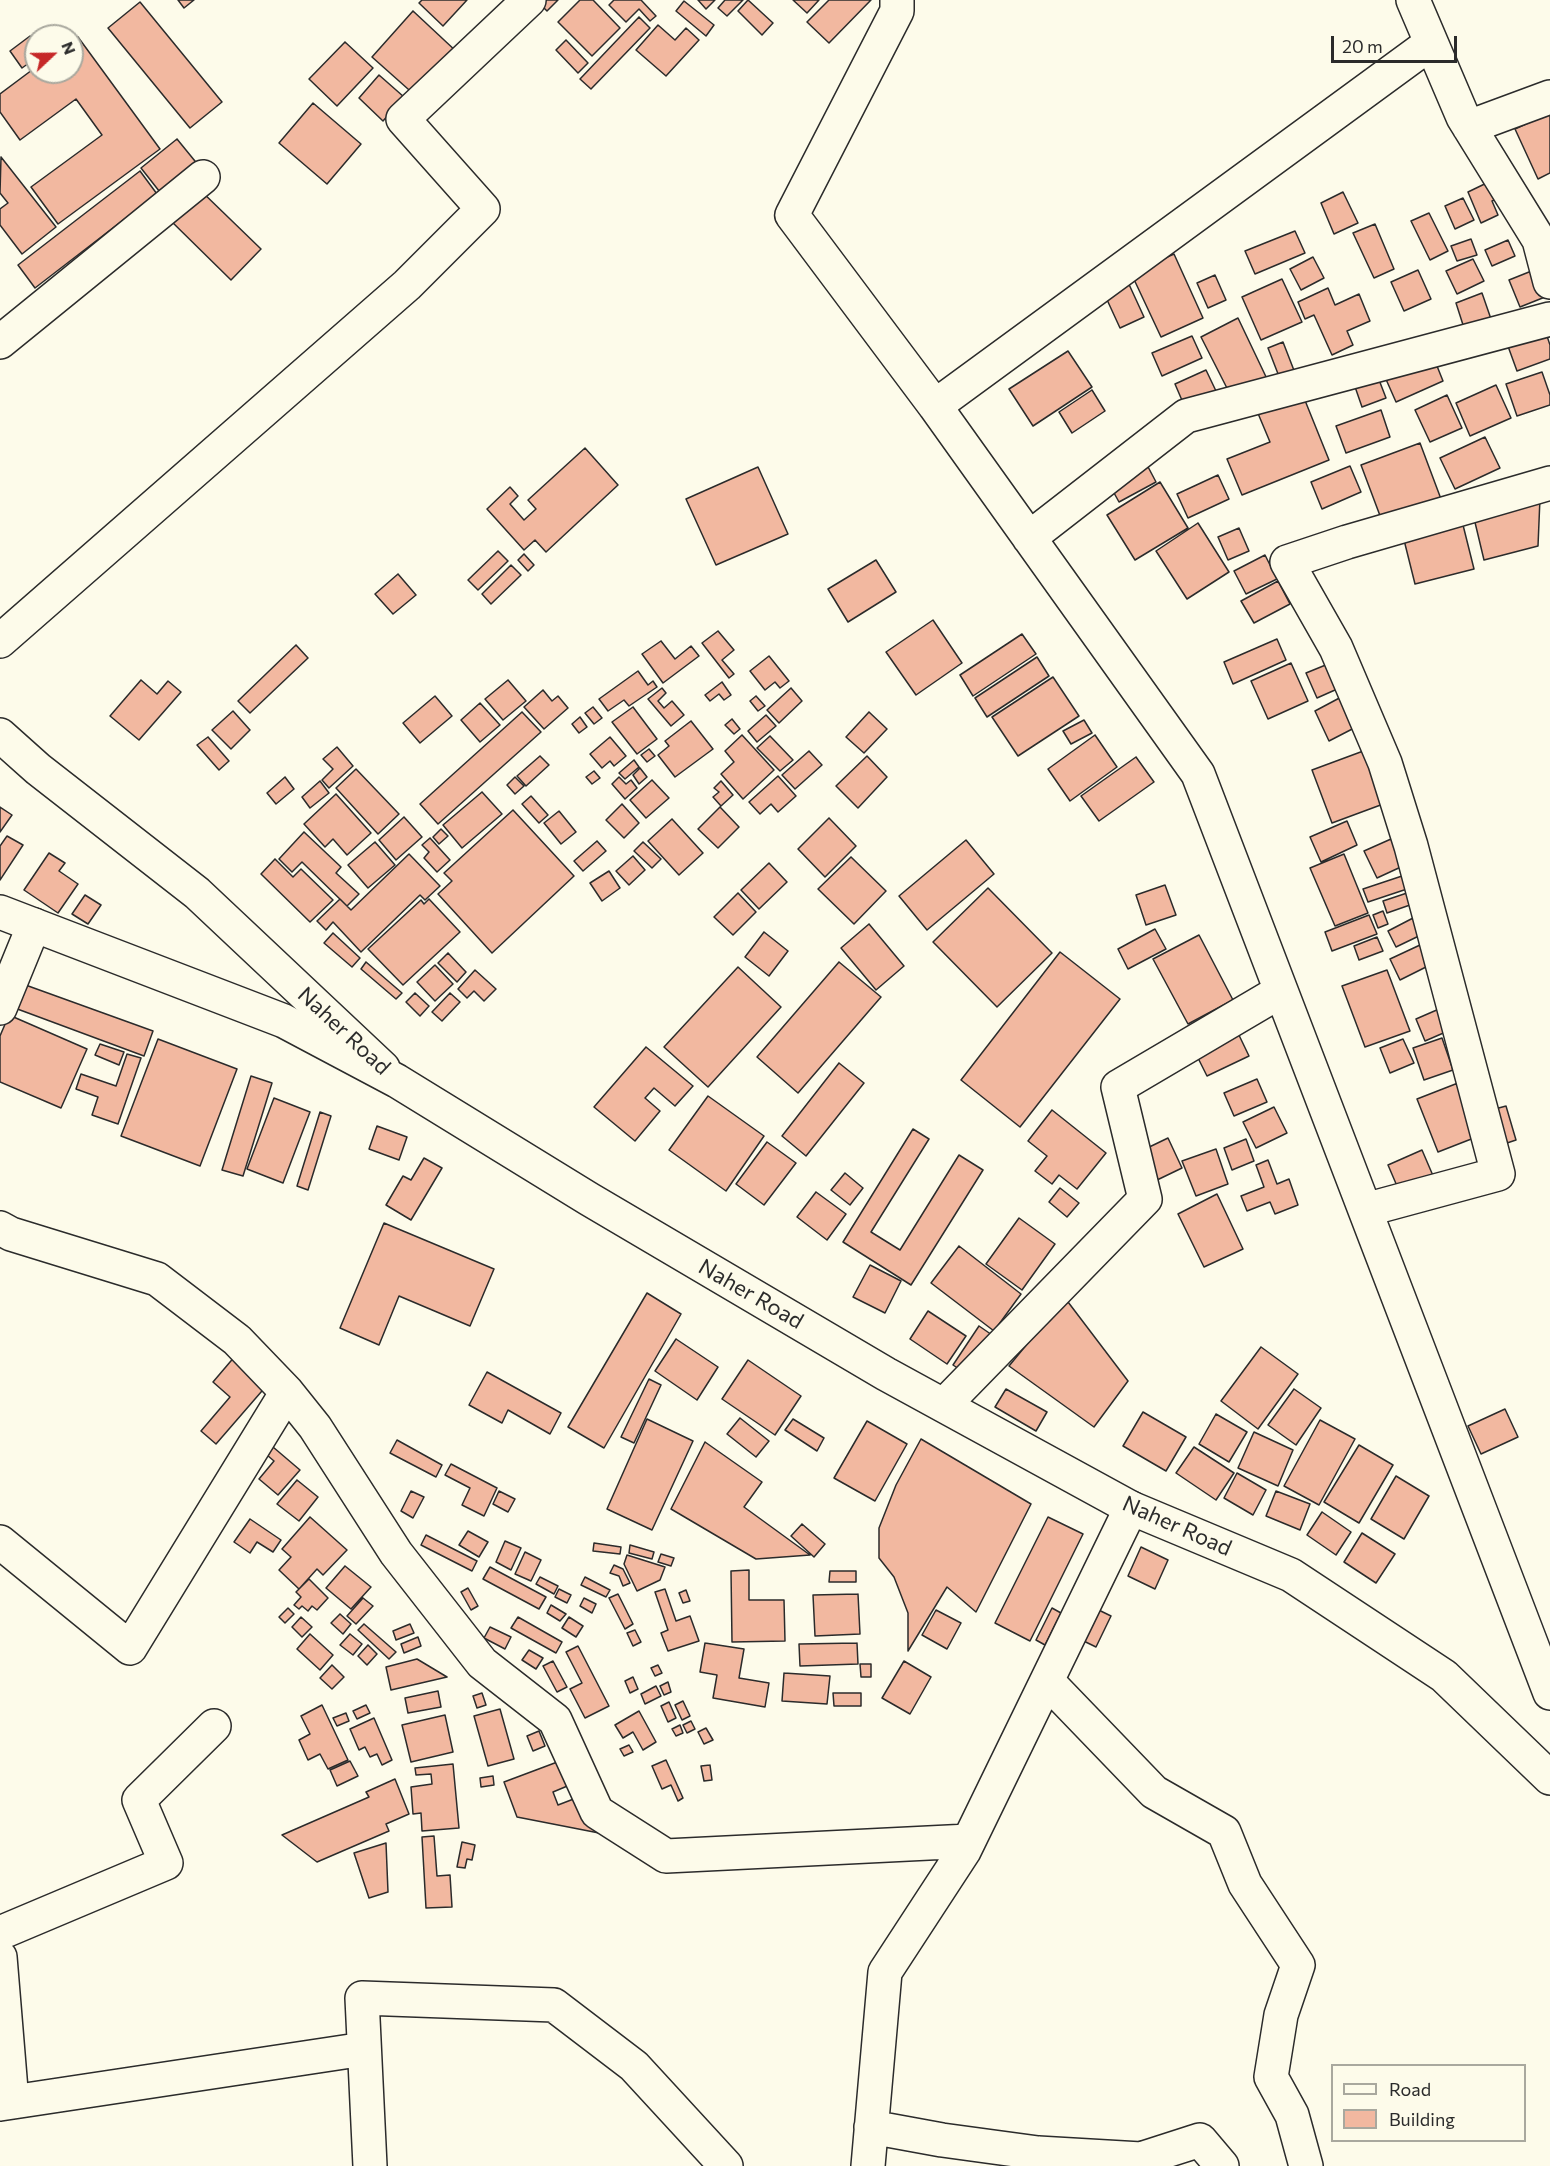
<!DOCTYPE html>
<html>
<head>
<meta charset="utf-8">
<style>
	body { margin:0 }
	#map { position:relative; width:1550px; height:2166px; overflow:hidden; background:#fdfbea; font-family:Commissioner,sans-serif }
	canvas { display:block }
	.legend { position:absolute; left:1331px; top:2064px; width:195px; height:78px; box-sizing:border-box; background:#fdfbea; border:2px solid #a9a89e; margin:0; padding:8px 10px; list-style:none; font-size:18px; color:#2b2b2b }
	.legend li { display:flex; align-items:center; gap:12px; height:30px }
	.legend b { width:30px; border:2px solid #a9a89e }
	.north { position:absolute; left:24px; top:24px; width:60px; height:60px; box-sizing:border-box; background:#fdfbea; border:2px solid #a9a89e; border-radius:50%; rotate:68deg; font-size:16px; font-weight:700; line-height:24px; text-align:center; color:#2b2b2b }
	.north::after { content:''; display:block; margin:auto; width:21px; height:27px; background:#c62828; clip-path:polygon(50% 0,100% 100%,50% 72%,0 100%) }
	.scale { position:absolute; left:1331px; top:36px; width:126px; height:27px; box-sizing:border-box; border:3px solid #2b2b2b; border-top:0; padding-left:8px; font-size:18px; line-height:21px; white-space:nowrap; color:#2b2b2b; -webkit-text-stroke:4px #fdfbea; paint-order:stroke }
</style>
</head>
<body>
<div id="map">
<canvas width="1550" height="2166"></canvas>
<ul class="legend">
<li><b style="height:8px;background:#fdfbea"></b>Road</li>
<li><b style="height:16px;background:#f2b8a0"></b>Building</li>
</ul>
<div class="north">N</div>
<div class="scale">20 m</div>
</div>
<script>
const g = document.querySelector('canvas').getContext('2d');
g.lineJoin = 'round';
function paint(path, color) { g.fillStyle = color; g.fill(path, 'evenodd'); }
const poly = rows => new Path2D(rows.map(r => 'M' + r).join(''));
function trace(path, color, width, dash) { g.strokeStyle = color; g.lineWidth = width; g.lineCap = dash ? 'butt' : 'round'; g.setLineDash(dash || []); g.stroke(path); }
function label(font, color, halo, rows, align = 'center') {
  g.font = font + ' Commissioner,sans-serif'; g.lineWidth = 4.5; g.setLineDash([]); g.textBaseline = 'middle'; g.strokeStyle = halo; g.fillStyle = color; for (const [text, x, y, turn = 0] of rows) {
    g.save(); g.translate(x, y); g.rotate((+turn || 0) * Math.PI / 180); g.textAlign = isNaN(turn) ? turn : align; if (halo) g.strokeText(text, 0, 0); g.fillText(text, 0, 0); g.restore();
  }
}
const building = poly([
	[178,0,194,0,184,8,178,0],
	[422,0,467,0,443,26,419,3,422,0],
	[536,0,558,0,547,11,536,0],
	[580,0,593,0,620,28,592,56,558,22,580,0],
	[614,0,641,0,656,16,650,21,639,9,626,22,609,5,614,0],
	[698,0,715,0,706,9,698,0],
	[725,0,743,0,727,16,718,8,725,0],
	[748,0,773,23,762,35,738,11,748,0],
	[793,0,819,0,807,13,793,0],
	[829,0,871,0,829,43,807,22,829,0],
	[684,1,714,25,706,36,676,11,684,1],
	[140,2,222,102,190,128,108,28,140,2],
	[413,11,458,53,417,97,372,57,413,11],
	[639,17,650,28,591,89,580,79,639,17],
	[658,25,675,40,686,28,699,40,666,76,636,50,658,25],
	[30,36,36,44,36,58,22,68,10,51,30,36],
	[78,37,160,149,58,224,31,187,102,135,76,99,20,140,0,112,0,94,36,67,36,72,72,72,72,41,78,37],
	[566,40,588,63,578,73,556,50,566,40],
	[345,42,373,68,337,106,309,79,345,42],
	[379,75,404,97,383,121,359,98,379,75],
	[313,103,361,144,327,184,279,143,313,103],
	[1550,113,1550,173,1538,179,1515,129,1550,113],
	[177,139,199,166,163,196,141,168,177,139],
	[1,157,56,227,22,254,0,225,0,209,8,203,0,193,1,157],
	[140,171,157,194,35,288,18,265,140,171],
	[1497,178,1504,196,1492,201,1498,215,1481,223,1468,192,1497,178],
	[198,188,261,249,231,280,169,219,198,188],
	[1343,192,1358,223,1334,234,1321,203,1343,192],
	[1463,198,1474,220,1455,229,1445,206,1463,198],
	[1429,213,1448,251,1430,260,1411,221,1429,213],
	[1375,224,1394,269,1374,278,1353,233,1375,224],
	[1295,231,1305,253,1255,274,1245,251,1295,231],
	[1471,239,1477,255,1457,261,1451,246,1471,239],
	[1508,240,1515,256,1492,266,1485,250,1508,240],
	[1174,254,1203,318,1161,337,1131,273,1174,254],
	[1313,257,1324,278,1301,290,1290,269,1313,257],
	[1473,259,1484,281,1457,294,1446,271,1473,259],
	[1418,270,1431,299,1404,311,1391,282,1418,270],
	[1534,270,1545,297,1520,307,1509,280,1534,270],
	[1215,275,1226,300,1208,308,1197,283,1215,275],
	[1282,279,1302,322,1261,340,1242,297,1282,279],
	[1127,280,1144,317,1120,328,1103,291,1127,280],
	[1328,288,1335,305,1359,294,1370,321,1347,331,1353,345,1332,355,1314,315,1305,319,1298,302,1328,288],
	[1482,293,1491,319,1464,328,1456,303,1482,293],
	[1238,318,1268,381,1233,400,1201,337,1238,318],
	[1543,324,1550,345,1550,359,1517,371,1505,338,1543,324],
	[1192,336,1202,358,1162,376,1152,353,1192,336],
	[1283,342,1295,373,1280,379,1268,348,1283,342],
	[1068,351,1092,387,1033,426,1009,389,1068,351],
	[1433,356,1443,381,1396,402,1385,377,1433,356],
	[1206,370,1216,391,1184,405,1175,384,1206,370],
	[1376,372,1386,398,1362,407,1353,381,1376,372],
	[1542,372,1550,395,1550,405,1517,416,1506,384,1542,372],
	[1496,385,1511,418,1470,436,1456,403,1496,385],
	[1092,390,1105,411,1072,433,1059,412,1092,390],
	[1302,393,1329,460,1242,495,1227,459,1270,442,1257,411,1302,393],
	[1447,395,1462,428,1430,442,1415,410,1447,395],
	[1381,410,1390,437,1346,453,1336,426,1381,410],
	[1485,437,1500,468,1455,489,1440,458,1485,437],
	[1420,443,1441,499,1382,521,1361,465,1420,443],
	[585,448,618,485,546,552,535,540,524,550,487,509,510,487,518,496,510,504,524,520,536,509,528,500,585,448],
	[1146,463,1156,482,1119,502,1108,482,1146,463],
	[1350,466,1361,492,1322,509,1311,482,1350,466],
	[758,467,788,534,716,565,686,499,758,467],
	[1218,475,1229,499,1188,518,1177,494,1218,475],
	[1160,482,1188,528,1135,560,1107,515,1160,482],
	[1540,498,1538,546,1484,560,1473,514,1540,498],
	[1198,523,1229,572,1187,599,1156,551,1198,523],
	[1463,525,1474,569,1415,584,1404,540,1463,525],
	[1239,528,1249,551,1228,560,1218,537,1239,528],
	[498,551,508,561,478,590,468,580,498,551],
	[524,554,534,565,528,571,518,560,524,554],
	[1265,555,1277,579,1246,594,1234,571,1265,555],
	[876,560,896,592,848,622,828,589,876,560],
	[511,565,521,575,491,604,482,594,511,565],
	[398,574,416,595,393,614,375,594,398,574],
	[1278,581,1290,604,1254,623,1241,601,1278,581],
	[933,620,962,663,916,695,886,652,933,620],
	[718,631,734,650,722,660,734,674,729,678,702,643,718,631],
	[1022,634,1036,654,973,696,960,675,1022,634],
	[1277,639,1286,660,1233,684,1224,662,1277,639],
	[661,641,675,659,691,646,699,656,663,683,642,654,661,641],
	[296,645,308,658,250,713,238,701,296,645],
	[769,656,789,681,780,688,775,682,765,690,750,671,769,656],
	[1037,657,1049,676,987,717,975,698,1037,657],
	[1333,662,1344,686,1317,698,1306,673,1333,662],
	[1291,663,1308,701,1268,719,1251,681,1291,663],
	[638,671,648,685,653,681,657,687,629,706,624,700,608,711,599,699,638,671],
	[1053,677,1079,716,1018,756,992,717,1053,677],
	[141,680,157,694,168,681,181,692,139,740,110,716,141,680],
	[508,680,526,701,503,720,485,699,508,680],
	[722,682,731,695,724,700,719,694,710,701,705,695,722,682],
	[662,688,666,693,658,701,664,708,672,701,684,715,671,726,648,699,662,688],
	[791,688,802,701,779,723,767,710,791,688],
	[543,690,552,701,558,696,568,708,544,729,524,707,543,690],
	[1345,695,1360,725,1329,741,1315,711,1345,695],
	[435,696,452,716,420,743,403,723,435,696],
	[756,696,765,706,758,711,750,701,756,696],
	[480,703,500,725,480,742,461,720,480,703],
	[593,707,602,718,594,724,585,713,593,707],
	[633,707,657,739,637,754,612,722,633,707],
	[233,711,250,730,231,749,212,730,233,711],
	[522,712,541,732,438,824,420,804,522,712],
	[869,712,887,729,864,753,846,737,869,712],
	[766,715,776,726,757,742,748,731,766,715],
	[580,717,587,727,579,733,572,724,580,717],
	[732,719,740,729,734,734,725,725,732,719],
	[1084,720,1092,733,1071,744,1063,731,1084,720],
	[691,721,713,749,675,777,658,755,669,746,665,741,691,721],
	[742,735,774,770,743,799,721,774,734,762,725,751,742,735],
	[1095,735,1117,767,1070,801,1048,769,1095,735],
	[770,736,793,760,780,771,757,748,770,736],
	[208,737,229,761,219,770,197,745,208,737],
	[610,737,626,756,614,766,610,761,602,768,590,754,610,737],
	[337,747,353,766,329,788,322,780,333,769,323,759,337,747],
	[649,749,655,756,647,762,641,755,649,749],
	[1366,750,1386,803,1332,823,1312,770,1366,750],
	[809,751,822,765,795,789,782,775,809,751],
	[540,756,549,765,526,786,517,776,540,756],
	[867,756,887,777,858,808,836,786,867,756],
	[1136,757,1154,782,1099,821,1081,796,1136,757],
	[634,760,639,767,625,779,619,773,634,760],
	[640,768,647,777,639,784,633,775,640,768],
	[356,769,399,814,378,834,336,788,356,769],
	[594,771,600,778,592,784,586,777,594,771],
	[778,776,796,796,778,812,771,804,760,814,749,802,778,776],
	[285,777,294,789,276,804,267,793,285,777],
	[515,777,524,786,515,794,507,785,515,777],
	[619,777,626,784,631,780,637,788,625,799,612,784,619,777],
	[652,780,669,798,646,818,630,800,652,780],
	[320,781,329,793,310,808,302,797,320,781],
	[721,781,733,795,721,806,713,797,719,792,714,788,721,781],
	[482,792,502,814,462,848,443,825,482,792],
	[336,794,371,833,347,855,333,839,325,847,304,824,336,794],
	[531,796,548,815,539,823,522,804,531,796],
	[622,804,639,823,624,838,606,820,622,804],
	[0,807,12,815,0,832,0,807],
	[720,807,739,827,718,848,698,829,720,807],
	[513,810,574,876,492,953,438,894,452,881,444,873,513,810],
	[559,811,576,832,561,844,544,823,559,811],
	[404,817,422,837,396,860,379,840,404,817],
	[829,818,856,846,825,877,798,849,829,818],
	[672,819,703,853,679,875,648,841,672,819],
	[1347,821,1357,845,1321,862,1310,837,1347,821],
	[441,829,448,836,439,844,433,837,441,829],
	[304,832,341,867,336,873,359,894,347,906,302,862,292,872,279,859,304,832],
	[7,836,23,845,0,880,0,846,7,836],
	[430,838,450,860,437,872,424,858,429,852,422,845,430,838],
	[1391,839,1403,866,1377,878,1364,851,1391,839],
	[966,840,994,874,927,930,899,896,966,840],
	[597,841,606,851,583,871,574,861,597,841],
	[375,842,395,865,368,888,348,865,375,842],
	[643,842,661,859,652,868,634,851,643,842],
	[49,853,65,863,59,871,78,884,58,913,24,890,49,853],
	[409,854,440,886,425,900,420,895,361,952,333,922,326,930,317,921,340,899,351,910,409,854],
	[1344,854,1368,913,1335,926,1310,868,1344,854],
	[633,856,645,870,629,885,616,871,633,856],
	[851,857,886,891,854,924,818,889,851,857],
	[275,859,293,877,301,869,333,900,310,922,261,874,275,859],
	[769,863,787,882,759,909,741,890,769,863],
	[609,871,620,888,602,901,590,883,609,871],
	[1402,876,1407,889,1368,902,1363,889,1402,876],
	[1165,885,1176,915,1146,925,1136,895,1165,885],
	[988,888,1052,953,997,1007,933,942,988,888],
	[738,893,756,912,733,935,714,917,738,893],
	[1407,893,1410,905,1387,913,1383,901,1407,893],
	[85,895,101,905,88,924,72,914,85,895],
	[429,899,460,932,403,985,368,949,421,900,424,904,429,899],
	[1383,911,1388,924,1378,928,1373,915,1383,911],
	[1369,915,1377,934,1332,951,1325,932,1369,915],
	[1415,917,1423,934,1396,947,1388,931,1415,917],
	[869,924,904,966,876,990,841,948,869,924],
	[1155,929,1166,949,1128,969,1118,949,1155,929],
	[764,932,788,951,769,976,745,957,764,932],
	[333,933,360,958,352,967,324,943,333,933],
	[1199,935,1233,1000,1188,1024,1153,959,1199,935],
	[1377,937,1383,951,1359,960,1354,946,1377,937],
	[1420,945,1430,965,1400,980,1390,959,1420,945],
	[1060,952,1120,999,1020,1127,961,1080,1060,952],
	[448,953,466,972,457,982,438,963,448,953],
	[366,962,402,993,396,999,361,969,366,962],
	[839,962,881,997,798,1093,757,1057,839,962],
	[435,965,453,984,435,1001,417,982,435,965],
	[738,967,781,1007,708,1087,664,1047,738,967],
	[475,970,496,989,484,1001,474,991,467,998,458,989,475,970],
	[1387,970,1410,1031,1365,1047,1342,986,1387,970],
	[20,983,153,1031,144,1056,12,1007,20,983],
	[415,993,429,1006,420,1016,406,1002,415,993],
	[450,993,460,1002,442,1021,432,1012,450,993],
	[1439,1009,1448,1031,1425,1041,1416,1019,1439,1009],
	[9,1015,87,1049,61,1108,0,1082,0,1036,9,1015],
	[1237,1031,1249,1056,1207,1076,1195,1052,1237,1031],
	[1442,1038,1453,1070,1424,1080,1413,1048,1442,1038],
	[158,1039,237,1069,200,1166,121,1136,158,1039],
	[1403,1039,1414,1063,1390,1073,1380,1048,1403,1039],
	[100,1044,124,1052,119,1065,95,1055,100,1044],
	[646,1047,693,1086,675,1106,654,1088,645,1098,660,1111,635,1141,594,1107,646,1047],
	[127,1054,141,1058,118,1124,92,1115,98,1097,76,1089,81,1074,116,1086,127,1054],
	[839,1063,864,1083,806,1156,782,1136,839,1063],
	[251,1076,272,1083,243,1176,222,1170,251,1076],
	[1257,1079,1267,1102,1234,1116,1224,1093,1257,1079],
	[1458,1083,1479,1136,1438,1152,1417,1099,1458,1083],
	[708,1096,764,1136,726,1191,669,1150,708,1096],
	[274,1098,310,1112,283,1183,247,1169,274,1098],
	[1506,1106,1516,1140,1495,1147,1484,1112,1506,1106],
	[1274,1107,1287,1133,1256,1148,1243,1122,1274,1107],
	[1052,1110,1106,1153,1077,1189,1059,1175,1052,1184,1035,1171,1047,1156,1028,1141,1052,1110],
	[320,1112,331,1116,308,1190,297,1186,320,1112],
	[377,1126,407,1137,399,1160,369,1149,377,1126],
	[913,1129,929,1139,871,1232,900,1250,959,1155,983,1170,911,1285,843,1242,913,1129],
	[1168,1138,1182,1168,1155,1181,1141,1151,1168,1138],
	[1246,1139,1254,1161,1232,1170,1224,1148,1246,1139],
	[767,1142,796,1163,764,1205,736,1184,767,1142],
	[1216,1149,1228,1184,1196,1196,1182,1161,1216,1149],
	[1422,1150,1434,1178,1400,1193,1388,1165,1422,1150],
	[424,1158,442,1168,411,1220,386,1205,403,1176,411,1180,424,1158],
	[1268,1160,1277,1184,1289,1179,1298,1205,1275,1214,1270,1202,1247,1211,1241,1196,1264,1187,1256,1165,1268,1160],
	[845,1173,863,1188,850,1205,831,1190,845,1173],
	[1060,1188,1079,1203,1067,1217,1049,1202,1060,1188],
	[816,1192,846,1214,827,1240,797,1217,816,1192],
	[1217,1194,1243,1249,1204,1267,1178,1214,1217,1194],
	[1019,1218,1055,1244,1022,1290,986,1264,1019,1218],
	[384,1223,494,1269,470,1326,399,1296,379,1345,340,1328,384,1223],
	[959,1246,1021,1294,994,1331,931,1283,959,1246],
	[870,1265,901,1281,885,1313,853,1297,870,1265],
	[647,1293,681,1314,604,1448,568,1427,647,1293],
	[1065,1298,1128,1381,1094,1427,1009,1366,1065,1298],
	[928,1311,966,1336,947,1364,910,1339,928,1311],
	[979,1326,995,1337,968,1375,953,1365,979,1326],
	[676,1339,718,1367,697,1400,655,1371,676,1339],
	[1261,1347,1298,1374,1258,1429,1221,1401,1261,1347],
	[236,1355,268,1384,216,1444,201,1431,230,1397,213,1382,236,1355],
	[748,1360,801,1396,775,1435,722,1399,748,1360],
	[487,1372,561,1413,550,1434,508,1410,502,1423,469,1405,487,1372],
	[649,1379,661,1385,634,1443,621,1437,649,1379],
	[1006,1389,1047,1412,1036,1431,995,1407,1006,1389],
	[1294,1389,1321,1408,1296,1445,1268,1425,1294,1389],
	[1505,1409,1518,1437,1481,1454,1468,1426,1505,1409],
	[1143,1412,1186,1437,1166,1471,1123,1446,1143,1412],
	[1216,1414,1247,1432,1229,1462,1199,1444,1216,1414],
	[740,1418,769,1441,756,1457,727,1434,740,1418],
	[647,1419,693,1441,652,1530,607,1509,647,1419],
	[793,1419,824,1438,817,1451,785,1430,793,1419],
	[1320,1420,1355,1439,1319,1505,1284,1486,1320,1420],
	[867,1421,907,1444,875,1501,834,1478,867,1421],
	[1254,1432,1293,1450,1278,1486,1238,1468,1254,1432],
	[921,1439,1031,1504,976,1612,947,1587,908,1651,908,1613,894,1577,879,1558,879,1528,896,1485,921,1439],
	[397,1440,442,1465,436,1477,390,1453,397,1440],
	[705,1442,762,1482,744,1507,810,1555,756,1559,671,1509,705,1442],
	[1359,1445,1393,1465,1359,1523,1324,1502,1359,1445],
	[273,1447,300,1470,278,1495,259,1479,274,1461,267,1455,273,1447],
	[1194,1447,1234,1473,1216,1500,1176,1473,1194,1447],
	[451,1464,497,1488,484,1516,462,1505,470,1488,445,1475,451,1464],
	[1237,1473,1266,1490,1253,1515,1224,1498,1237,1473],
	[1396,1476,1429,1496,1404,1539,1371,1519,1396,1476],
	[297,1480,318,1497,299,1521,277,1504,297,1480],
	[411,1491,424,1497,413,1518,401,1511,411,1491],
	[499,1491,515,1499,508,1512,493,1504,499,1491],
	[1276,1491,1310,1504,1300,1530,1266,1516,1276,1491],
	[1322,1512,1351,1532,1336,1555,1307,1535,1322,1512],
	[310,1517,347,1550,323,1575,317,1569,299,1589,279,1570,291,1557,282,1549,310,1517],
	[1048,1517,1083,1534,1030,1641,995,1623,1048,1517],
	[250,1519,281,1540,273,1552,257,1542,250,1553,234,1542,250,1519],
	[802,1524,825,1544,814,1557,791,1536,802,1524],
	[468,1531,488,1542,479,1557,459,1545,468,1531],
	[1362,1533,1395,1554,1376,1583,1344,1562,1362,1533],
	[426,1535,477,1561,472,1571,421,1545,426,1535],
	[505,1541,521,1548,511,1570,496,1562,505,1541],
	[594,1543,621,1547,620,1554,593,1551,594,1543],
	[630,1545,654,1552,652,1559,629,1553,630,1545],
	[1141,1547,1168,1560,1155,1589,1128,1576,1141,1547],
	[525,1552,541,1560,531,1581,515,1574,525,1552],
	[661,1554,674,1558,671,1566,658,1562,661,1554],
	[627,1555,665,1567,660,1580,637,1591,624,1564,627,1555],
	[614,1565,623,1569,630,1583,623,1586,619,1576,610,1573,614,1565],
	[345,1566,371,1587,351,1609,326,1588,345,1566],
	[490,1567,546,1597,539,1609,483,1579,490,1567],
	[749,1570,749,1600,784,1600,785,1641,732,1642,731,1571,749,1570],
	[830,1571,856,1571,856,1582,829,1582,830,1571],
	[540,1577,558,1586,554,1594,536,1584,540,1577],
	[585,1577,610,1590,606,1597,581,1585,585,1577],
	[309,1579,328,1598,317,1610,312,1606,308,1611,302,1606,299,1609,294,1605,301,1597,296,1592,309,1579],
	[468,1588,478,1606,471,1610,461,1592,468,1588],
	[559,1589,571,1595,567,1603,555,1597,559,1589],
	[665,1589,676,1621,690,1616,699,1641,668,1651,661,1633,668,1630,655,1592,665,1589],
	[686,1590,690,1601,683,1603,679,1593,686,1590],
	[618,1594,633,1624,625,1629,609,1598,618,1594],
	[858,1594,860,1634,815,1636,813,1595,858,1594],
	[363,1598,373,1606,356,1624,347,1616,363,1598],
	[584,1598,596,1604,592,1613,580,1606,584,1598],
	[1074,1598,1111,1616,1096,1647,1059,1629,1074,1598],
	[551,1605,566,1614,560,1621,547,1613,551,1605],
	[288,1608,294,1614,285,1623,279,1617,288,1608],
	[1052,1608,1061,1613,1045,1645,1036,1640,1052,1608],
	[936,1610,961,1623,947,1649,922,1635,936,1610],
	[340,1614,351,1624,343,1634,331,1623,340,1614],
	[301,1617,312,1627,302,1637,292,1627,301,1617],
	[518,1617,562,1642,556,1653,511,1628,518,1617],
	[569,1617,583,1626,576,1637,562,1628,569,1617],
	[364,1624,396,1652,389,1659,358,1630,364,1624],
	[410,1624,414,1633,396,1640,393,1631,410,1624],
	[490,1627,511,1637,505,1649,484,1638,490,1627],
	[635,1630,641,1642,633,1646,627,1633,635,1630],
	[310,1634,333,1655,320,1670,297,1649,310,1634],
	[350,1634,362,1644,353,1655,340,1645,350,1634],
	[418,1637,421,1646,404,1653,401,1644,418,1637],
	[705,1643,744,1649,739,1678,769,1683,765,1707,713,1698,717,1675,700,1672,705,1643],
	[857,1643,858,1664,800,1666,799,1644,857,1643],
	[368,1645,377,1654,367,1665,358,1656,368,1645],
	[578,1646,609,1706,585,1718,570,1689,582,1683,566,1652,578,1646],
	[529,1650,543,1658,536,1669,522,1660,529,1650],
	[417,1659,447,1677,391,1690,386,1667,417,1659],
	[553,1661,567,1687,557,1692,543,1666,553,1661],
	[904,1661,931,1677,910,1714,882,1698,904,1661],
	[860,1664,871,1664,871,1677,861,1677,860,1664],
	[332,1665,344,1677,332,1689,320,1678,332,1665],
	[658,1665,662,1673,655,1676,651,1668,658,1665],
	[784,1673,830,1676,827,1704,782,1701,784,1673],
	[633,1677,638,1689,630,1693,625,1681,633,1677],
	[668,1682,671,1692,664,1695,660,1686,668,1682],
	[656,1686,661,1696,645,1704,641,1694,656,1686],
	[438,1691,441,1707,408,1713,405,1698,438,1691],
	[482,1693,486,1705,477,1708,473,1696,482,1693],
	[833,1693,861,1693,861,1706,834,1706,833,1693],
	[683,1701,690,1716,682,1720,675,1705,683,1701],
	[669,1702,676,1718,668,1722,661,1706,669,1702],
	[322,1705,348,1760,328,1769,320,1754,308,1760,299,1740,310,1734,301,1716,322,1705],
	[366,1705,370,1713,357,1719,353,1711,366,1705],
	[500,1709,514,1759,488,1766,474,1716,500,1709],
	[639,1711,656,1742,643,1750,633,1732,623,1738,615,1725,639,1711],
	[346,1713,349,1721,337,1726,333,1718,346,1713],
	[445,1715,453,1752,411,1762,402,1725,445,1715],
	[374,1718,392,1760,382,1765,377,1754,370,1757,365,1747,359,1750,350,1729,374,1718],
	[691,1721,695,1729,687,1733,683,1725,691,1721],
	[680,1725,683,1733,676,1736,672,1729,680,1725],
	[706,1728,713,1740,704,1744,698,1732,706,1728],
	[539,1731,545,1746,533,1751,527,1736,539,1731],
	[629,1745,633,1752,624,1756,620,1749,629,1745],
	[568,1758,577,1782,553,1792,558,1805,584,1795,599,1833,517,1817,504,1782,568,1758],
	[666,1760,683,1798,678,1801,671,1785,662,1789,652,1766,666,1760],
	[350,1761,358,1776,337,1786,330,1770,350,1761],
	[453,1764,459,1828,422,1831,421,1813,413,1814,411,1787,432,1784,431,1774,416,1775,415,1768,453,1764],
	[710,1765,712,1780,704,1781,701,1766,710,1765],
	[493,1776,494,1785,481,1787,480,1778,493,1776],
	[395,1779,409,1814,386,1824,389,1831,317,1862,282,1835,369,1797,366,1792,395,1779],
	[434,1836,437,1876,450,1875,452,1907,426,1908,422,1837,434,1836],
	[462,1842,475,1845,472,1860,467,1859,465,1868,457,1867,462,1842],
	[386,1843,388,1892,369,1898,354,1853,386,1843]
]);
paint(building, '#f2b8a0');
trace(building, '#2b2b2b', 1.5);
const street = poly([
	[897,0,897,11,792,215,935,406,1198,774,1550,1693],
	[1413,0,1463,117,1539,240,1550,282],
	[1469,127,1550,97],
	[0,342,203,177],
	[935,406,1431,43],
	[1029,538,1186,416,1550,319],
	[0,641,407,285,483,209,403,119,529,0],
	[0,1008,34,925],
	[1365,1210,1498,1174,1411,846,1385,763,1336,648,1287,562,1347,542,1550,483],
	[0,1228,11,1234,157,1279,237,1340,287,1392,315,1427,396,1553,482,1663,555,1720,597,1812,666,1856,969,1841],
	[944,1405,1145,1199,1118,1087,1281,991],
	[0,1542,130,1648,287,1392],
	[1047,1681,1154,1792,1224,1832,1245,1884,1298,1965,1281,2015,1271,2077,1292,2115,1306,2166],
	[0,1933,166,1863,139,1800,214,1726],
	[0,1957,12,2102],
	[0,2104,364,2049],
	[871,2127,942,2140,1038,2153,1141,2159,1200,2140,1222,2166],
	[370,2166,362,1998,554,2005,634,2066,726,2166],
	[868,2166,885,1972,964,1851,1131,1508]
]);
const secondary = poly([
	[0,735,38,769,197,893,383,1068]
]);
const primary = poly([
	[0,912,284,1021,397,1081,589,1199,886,1374,1131,1508,1291,1575,1444,1676,1550,1778]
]);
trace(street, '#2b2b2b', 36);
trace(secondary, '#2b2b2b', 36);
trace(primary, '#2b2b2b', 36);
trace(street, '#fdfbea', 33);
trace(secondary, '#fdfbea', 33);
trace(primary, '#fdfbea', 33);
label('22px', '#2b2b2b', '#fdfbea', [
	["Naher Road",344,1031,43],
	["Naher Road",751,1294,30],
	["Naher Road",1177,1526,24]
]);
</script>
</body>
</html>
